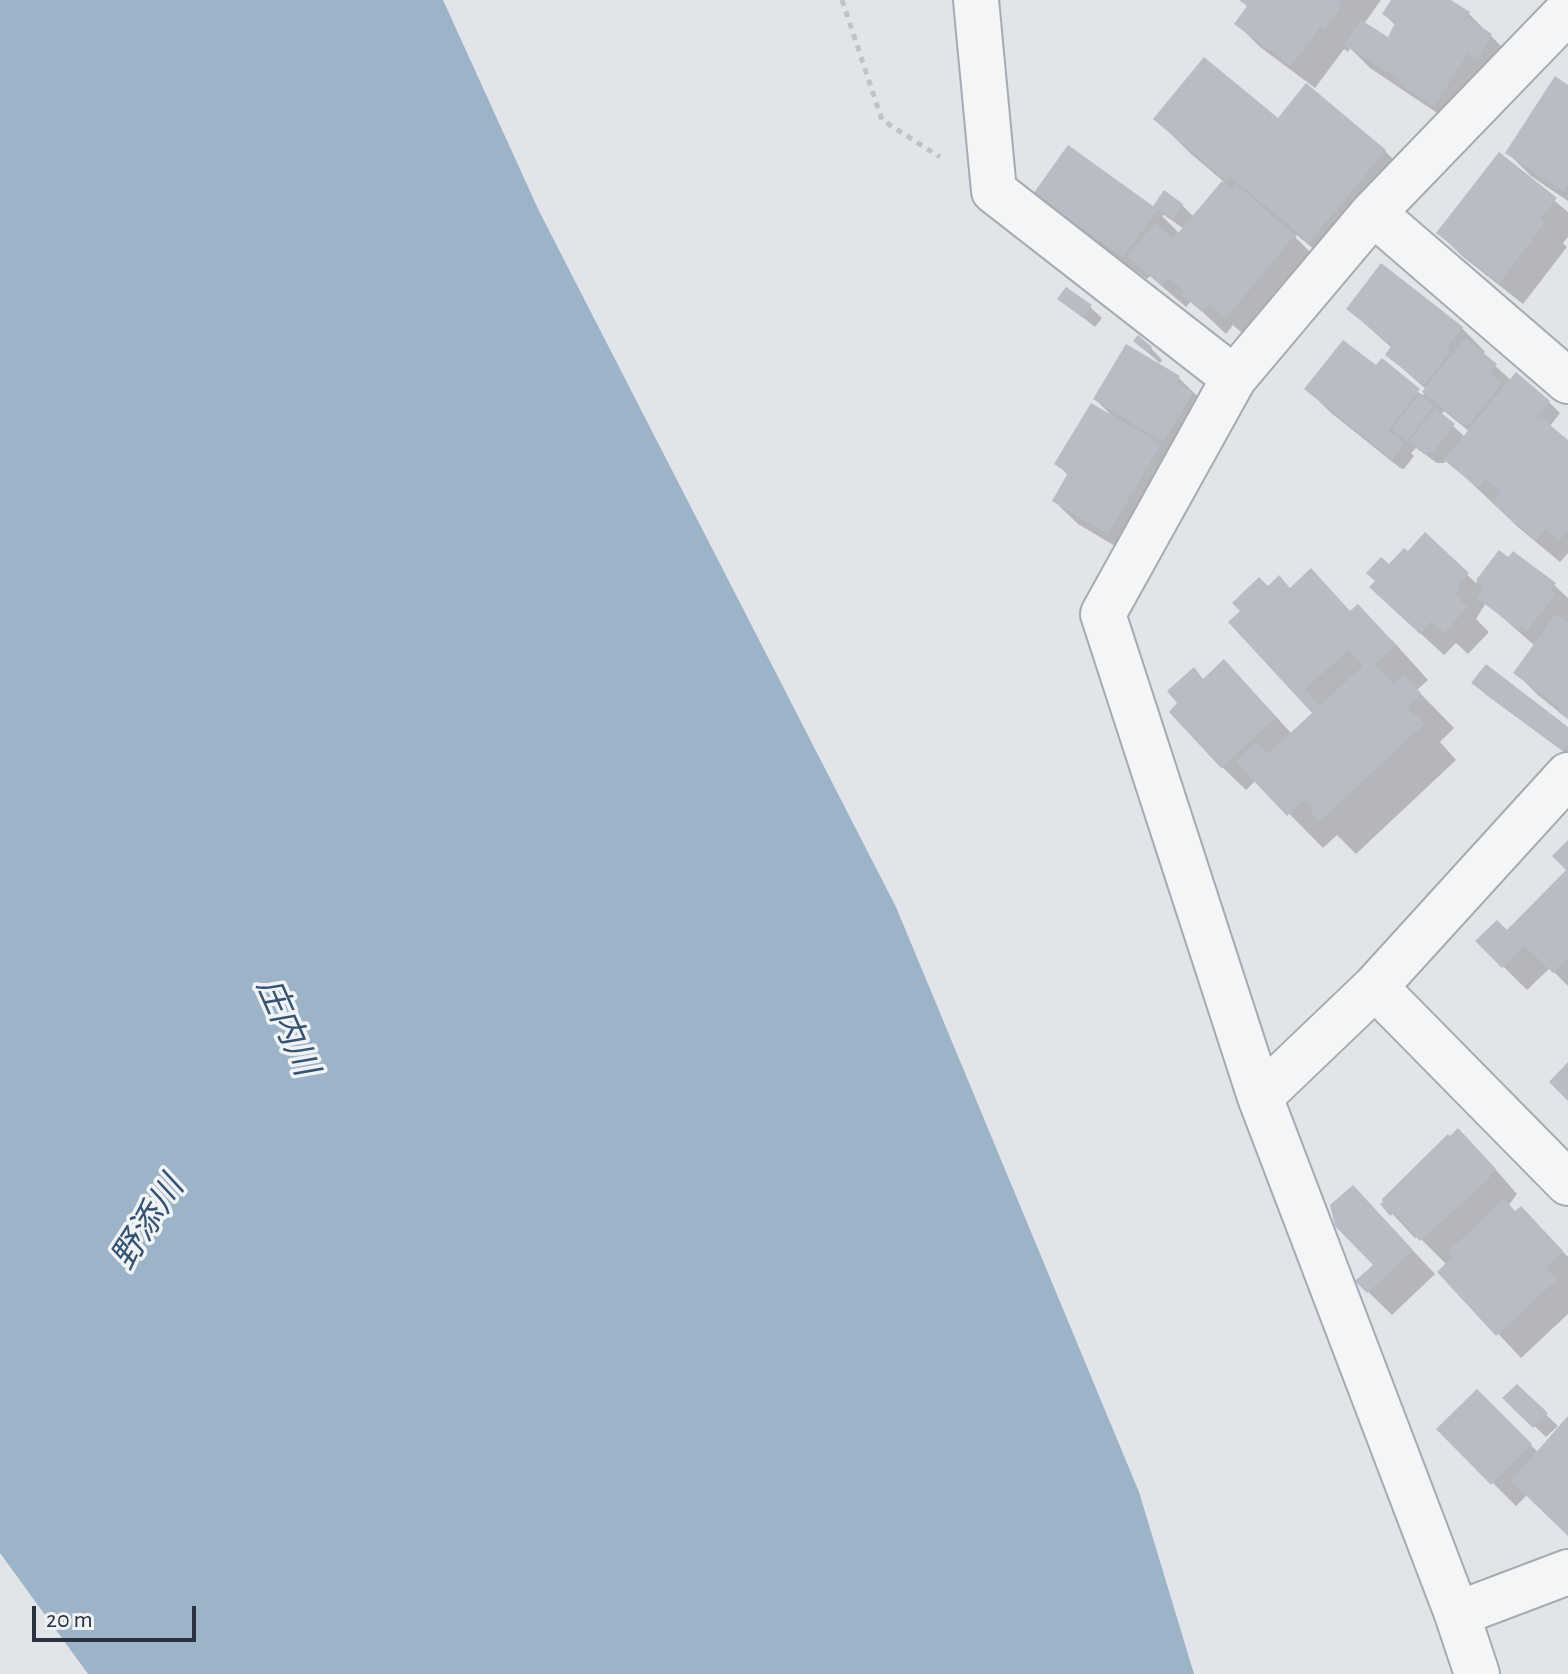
<!DOCTYPE html>
<html>
<head>
<meta charset="utf-8">
<style>
	body { margin:0 }
	#map { position:relative; width:1568px; height:1674px; overflow:hidden; background:#e1e4e9; font-family:"Alegreya Sans",sans-serif }
	canvas { display:block }
	.scale { position:absolute; left:32px; top:1606px; width:164px; height:36px; box-sizing:border-box; border:4px solid #2a323f; border-top:0; padding-left:10px; font-size:24px; line-height:28px; white-space:nowrap; color:#2a323f; -webkit-text-stroke:6px #f0f3f6; paint-order:stroke }
</style>
</head>
<body>
<div id="map">
<canvas width="1568" height="1674"></canvas>
<div class="scale">20 m</div>
</div>
<script>
const g = document.querySelector('canvas').getContext('2d');
g.lineJoin = 'round';
function paint(path, color) { g.fillStyle = color; g.fill(path, 'evenodd'); }
const poly = rows => new Path2D(rows.map(r => 'M' + r).join(''));
function trace(path, color, width, dash) { g.strokeStyle = color; g.lineWidth = width; g.lineCap = dash ? 'butt' : 'round'; g.setLineDash(dash || []); g.stroke(path); }
function label(font, color, halo, rows, align = 'center') {
  g.font = font + ' "Alegreya Sans","Noto Sans JP",sans-serif'; g.lineWidth = 7; g.setLineDash([]); g.textBaseline = 'middle'; g.strokeStyle = halo; g.fillStyle = color; for (const [text, x, y, turn = 0] of rows) {
    g.save(); g.translate(x, y); g.rotate((+turn || 0) * Math.PI / 180); g.textAlign = isNaN(turn) ? turn : align; if (halo) g.strokeText(text, 0, 0); g.fillText(text, 0, 0); g.restore();
  }
}
paint(poly([
	[0,0,443,0,539,211,896,907,1139,1492,1194,1674,88,1674,0,1553]
]), '#9db3c7');
paint(poly([
	[1244,0,1381,0,1364,24,1388,40,1396,26,1384,14,1393,0,1447,0,1468,13,1514,59,1458,127,1370,68,1350,48,1348,52,1344,49,1315,88,1260,47,1237,24,1249,7],
	[1568,87,1568,201,1531,176,1507,152],
	[1156,119,1278,121,1385,151,1419,185,1345,275,1297,235,1295,237,1317,259,1250,340,1233,325,1226,334,1191,301,1186,307,1150,276,1147,279,1059,217,1036,194,1153,208,1182,205,1194,217,1224,182,1190,153],
	[1164,215,1184,229,1180,234,1162,216],
	[1499,155,1568,212,1568,237,1563,243,1567,247,1523,304,1462,256,1438,232],
	[1060,299,1090,307,1102,318,1095,327],
	[1348,309,1462,328,1485,352,1483,355,1512,381,1549,402,1560,413,1550,426,1568,441,1568,553,1560,562,1518,527,1447,460,1444,463,1437,463,1416,448,1411,453,1414,456,1404,469,1400,468,1330,412,1307,389,1376,368,1423,395,1427,390,1387,355,1392,348],
	[1444,411,1470,432,1465,437,1441,415],
	[1151,348,1162,360,1160,363,1147,352],
	[1179,378,1202,401,1132,556,1078,524,1054,501,1069,476,1057,464,1113,417,1095,399],
	[1425,535,1476,583,1500,552,1554,585,1568,598,1568,719,1539,696,1516,673,1535,646,1486,603,1476,619,1489,632,1468,654,1456,643,1444,655,1395,610,1389,567,1408,554],
	[1311,571,1351,612,1392,640,1428,680,1417,690,1454,728,1440,742,1456,760,1356,854,1337,835,1323,848,1256,780,1246,790,1222,767,1180,703,1204,681,1247,685,1292,734,1315,713,1231,622,1268,589,1291,590],
	[1474,682,1568,730,1568,755,1485,694],
	[1568,870,1568,986,1550,968,1527,990,1478,941,1507,932],
	[1482,1154,1517,1194,1508,1206,1544,1232,1568,1257,1568,1314,1521,1358,1440,1272,1447,1265,1418,1236,1415,1238,1383,1204],
	[1376,1211,1435,1274,1392,1315,1358,1282,1376,1265],
	[1517,1387,1558,1426,1546,1437,1505,1398],
	[1477,1392,1539,1453,1568,1420,1568,1535,1527,1495,1516,1506,1439,1429]
]), '#0003');
paint(poly([
	[1239,0,1341,0,1338,4,1341,6,1324,30,1320,27,1291,66,1234,24,1247,6],
	[1391,0,1451,0,1470,12,1466,17,1492,34,1478,60,1468,53,1434,106,1398,83,1401,80,1344,45,1361,20,1388,37,1395,23,1382,14],
	[1204,57,1278,118,1306,83,1386,150,1309,242,1231,177,1227,181,1153,119],
	[1555,76,1568,85,1568,183,1563,191,1505,153],
	[1068,145,1153,206,1164,190,1183,204,1172,219,1158,209,1123,257,1033,194],
	[1499,152,1557,198,1540,219,1545,222,1499,283,1436,233],
	[1222,181,1231,188,1235,184,1295,235,1226,318,1209,304,1202,312,1182,295,1185,292,1168,277,1162,286,1127,256,1155,223,1173,239],
	[1381,263,1463,327,1446,348,1450,352,1424,385,1385,355,1392,345,1346,309],
	[1066,287,1092,305,1083,318,1057,299],
	[1138,335,1152,347,1148,353,1133,341],
	[1465,338,1497,364,1490,373,1502,383,1467,427,1422,392],
	[1343,340,1376,365,1382,358,1420,389,1388,430,1404,443,1392,459,1304,389],
	[1126,344,1180,376,1176,382,1193,393,1163,442,1093,399],
	[1516,372,1550,401,1497,465,1539,416,1568,440,1568,530,1559,541,1546,529,1536,540,1492,503,1502,492,1485,479,1478,488,1444,460],
	[1419,394,1434,405,1407,441,1392,429],
	[1091,403,1161,444,1108,534,1052,501,1068,473,1054,464],
	[1435,408,1455,424,1433,452,1424,452,1409,441],
	[1425,532,1469,573,1458,585,1461,588,1454,594,1467,607,1444,633,1431,621,1420,634,1369,587,1375,581,1366,573,1381,557,1389,564,1404,548,1408,551],
	[1499,550,1508,557,1513,551,1556,583,1551,590,1555,594,1527,631,1522,626,1519,630,1477,598,1485,588,1476,580],
	[1311,568,1350,611,1358,604,1396,645,1375,664,1393,684,1404,674,1421,693,1407,707,1424,724,1320,821,1310,811,1313,809,1305,799,1287,816,1236,762,1257,742,1268,754,1312,713,1228,622,1240,611,1232,603,1259,577,1268,586,1279,575,1290,588],
	[1348,650,1363,666,1320,706,1305,689],
	[1556,614,1568,622,1568,719,1558,712,1561,708,1513,673],
	[1224,659,1276,717,1221,768,1169,712,1177,703,1167,691,1194,667,1203,679],
	[1486,664,1568,727,1568,744,1563,750,1471,683],
	[1568,840,1568,958,1553,973,1525,946,1502,968,1475,941,1497,920,1507,930,1566,870,1552,856],
	[1568,1062,1568,1101,1549,1082],
	[1458,1128,1496,1169,1489,1175,1491,1177,1420,1241,1394,1213,1390,1216,1380,1204,1383,1202,1382,1199,1448,1134,1450,1136],
	[1353,1185,1413,1250,1367,1293,1355,1281,1373,1265,1335,1226,1330,1205],
	[1504,1199,1515,1211,1521,1206,1563,1251,1546,1267,1557,1279,1496,1336,1437,1272,1453,1256,1449,1251],
	[1517,1384,1548,1413,1533,1428,1502,1398],
	[1477,1389,1532,1444,1491,1485,1436,1429],
	[1568,1416,1568,1536,1511,1481]
]), '#b8bdc5');
const minor = poly([
	[976,0,994,191,1234,378],
	[1373,213,1568,381],
	[1375,987,1568,1183],
	[1260,1097,1103,614,1234,378,1373,213,1568,11],
	[1457,1614,1568,1572],
	[1477,1674,1457,1614,1260,1097,1375,987,1568,775]
]);
trace(minor, '#a6abb3', 48);
trace(poly([
	[842,0,882,120,940,157]
]), '#bfc2c7', 5, [6, 6]);
trace(minor, '#f3f5f7', 44);
label('italic 34px', '#365371', '#f0f3f6', [
	["庄内川",287,1027,66],
	["野添川",148,1223,-57]
]);
</script>
</body>
</html>
